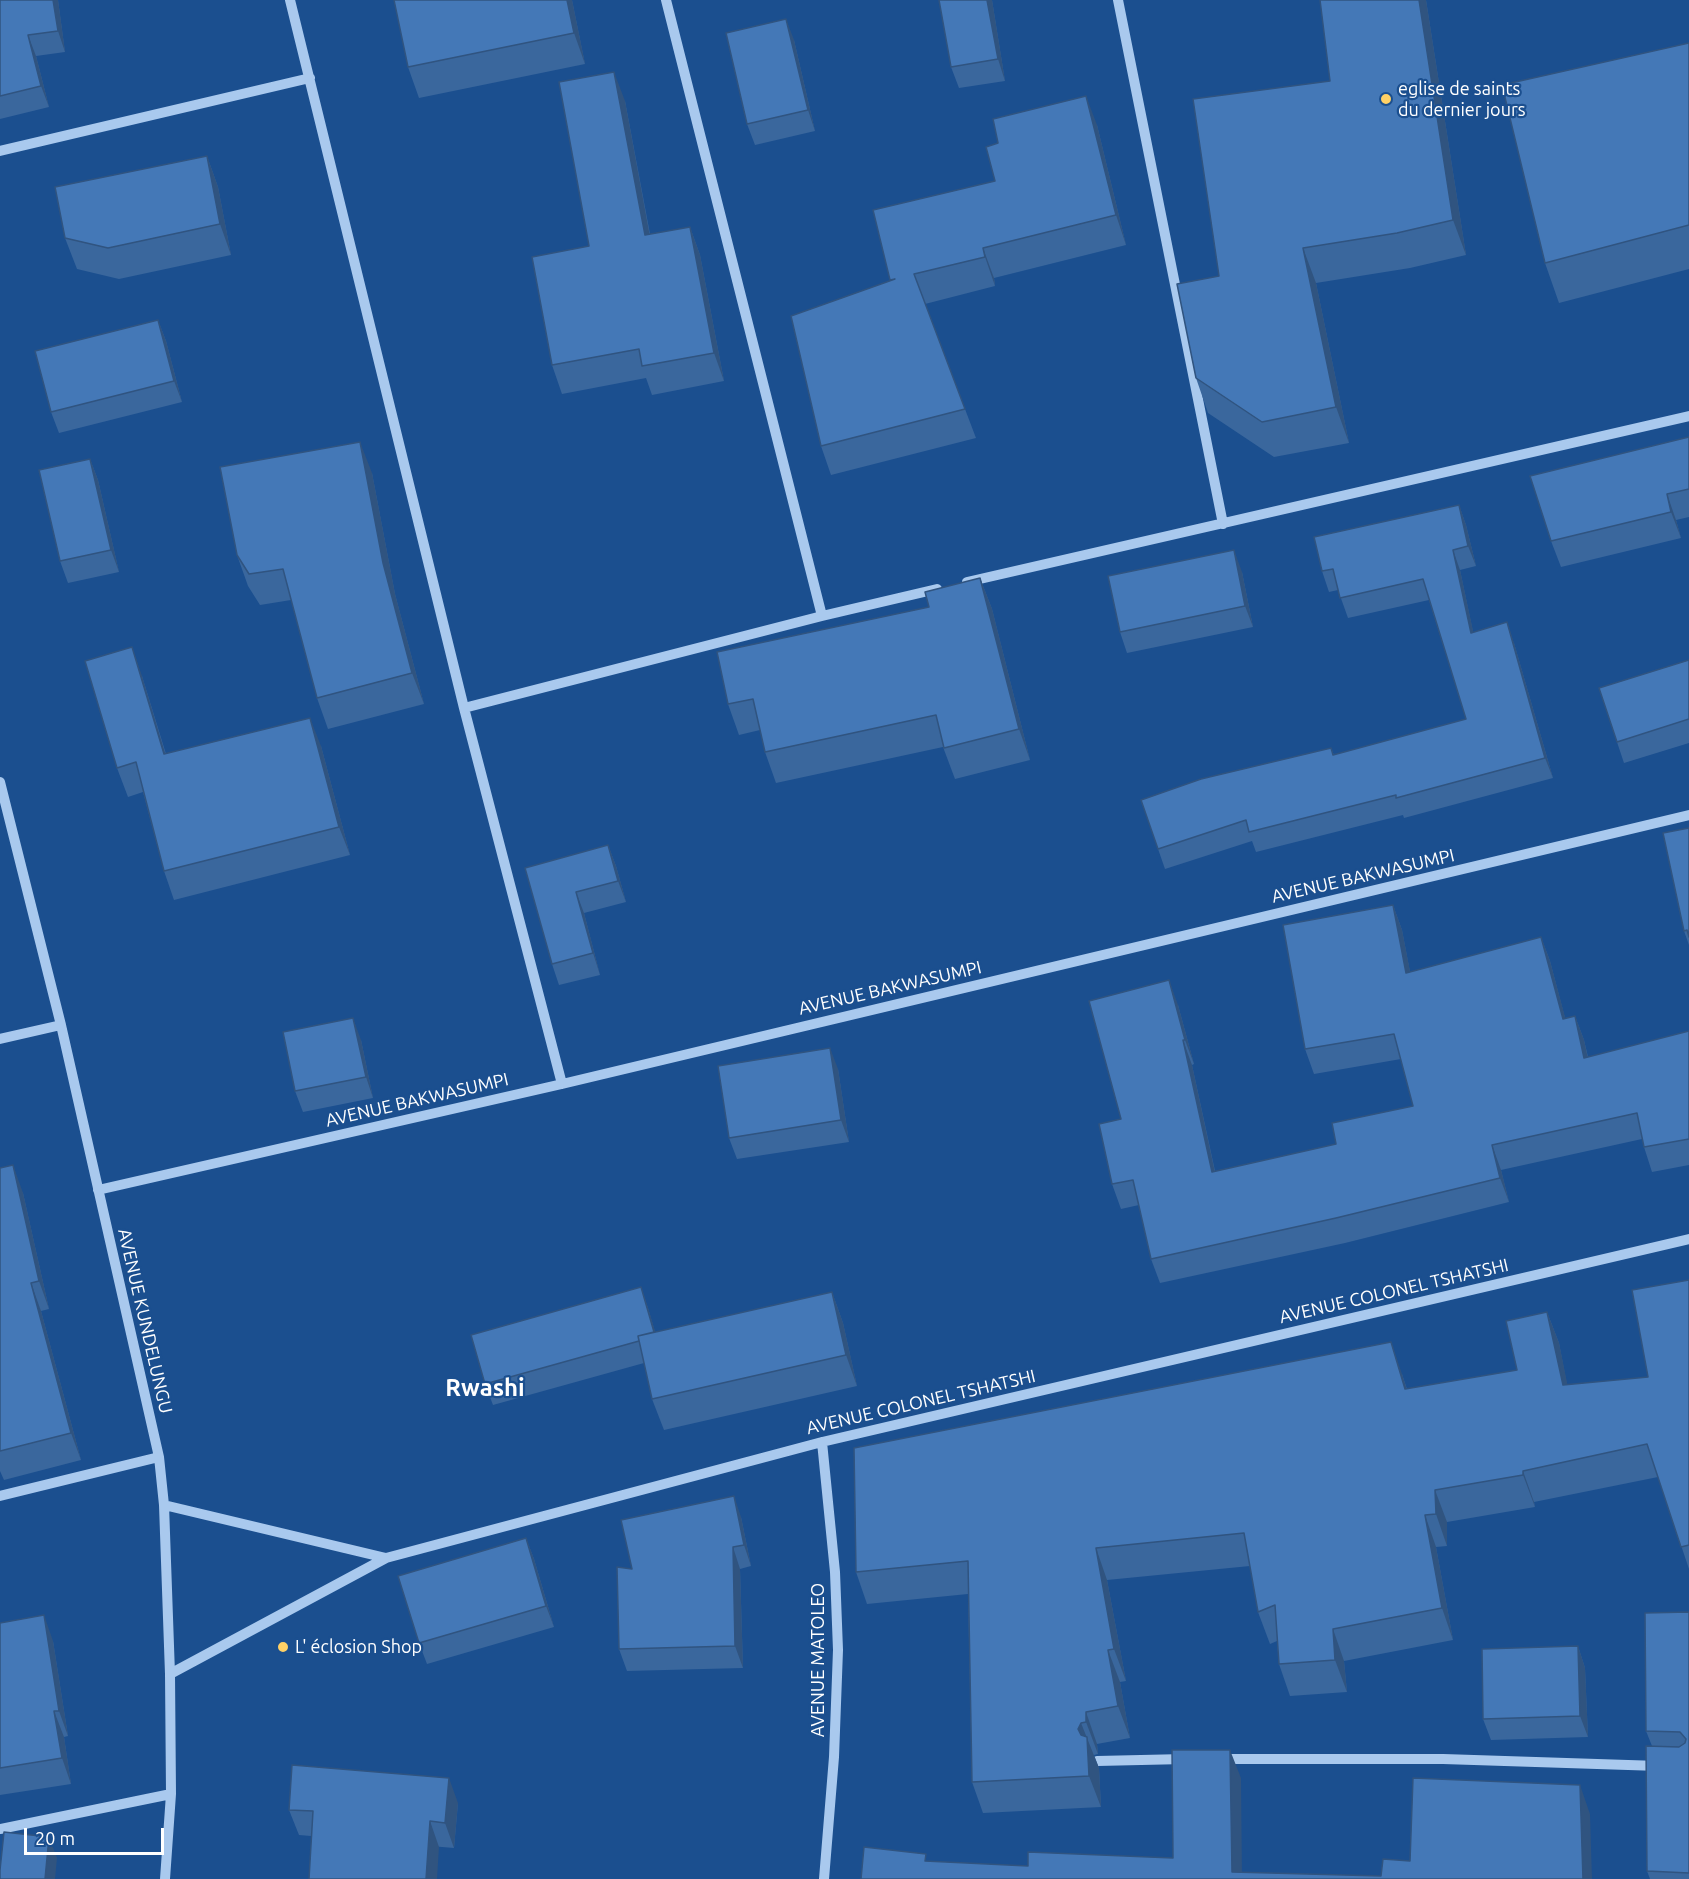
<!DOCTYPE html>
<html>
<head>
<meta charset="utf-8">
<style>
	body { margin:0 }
	#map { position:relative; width:1689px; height:1879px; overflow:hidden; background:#1b4f8f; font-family:Ubuntu,sans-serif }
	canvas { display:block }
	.scale { position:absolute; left:24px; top:1828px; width:140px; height:27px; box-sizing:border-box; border:3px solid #fff; border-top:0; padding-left:8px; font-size:18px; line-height:21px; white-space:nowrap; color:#fff; -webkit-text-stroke:4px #1b4f8f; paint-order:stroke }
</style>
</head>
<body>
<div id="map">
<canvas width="1689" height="1879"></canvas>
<div class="scale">20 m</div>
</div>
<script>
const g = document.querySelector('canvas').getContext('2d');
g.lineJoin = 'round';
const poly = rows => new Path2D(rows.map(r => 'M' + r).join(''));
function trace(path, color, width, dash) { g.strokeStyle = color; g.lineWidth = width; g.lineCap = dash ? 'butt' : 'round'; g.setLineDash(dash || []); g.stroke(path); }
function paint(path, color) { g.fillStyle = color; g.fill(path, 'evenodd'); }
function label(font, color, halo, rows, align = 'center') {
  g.font = font + ' Ubuntu,sans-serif'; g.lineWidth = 4.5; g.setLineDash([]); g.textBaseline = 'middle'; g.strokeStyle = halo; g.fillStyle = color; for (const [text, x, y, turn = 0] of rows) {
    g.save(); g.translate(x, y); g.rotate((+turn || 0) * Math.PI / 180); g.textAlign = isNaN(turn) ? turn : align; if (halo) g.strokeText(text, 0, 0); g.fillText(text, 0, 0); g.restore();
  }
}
trace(poly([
	[290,0,464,708,562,1084],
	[666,0,822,616],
	[1118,0,1223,524],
	[0,151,310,78],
	[967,582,1689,416],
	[464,708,822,616,937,589],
	[0,782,61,1025,159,1457,164,1505,170,1674,171,1794,165,1879],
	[0,1039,61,1025],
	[98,1190,562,1084,1689,815],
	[822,1442,835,1572,838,1650,834,1757,824,1879],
	[0,1496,159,1457],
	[164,1505,386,1558,822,1442,1689,1239],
	[170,1674,386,1558],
	[1221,1759,1443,1759,1659,1766],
	[1097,1761,1185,1759],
	[0,1829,171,1794]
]), '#a9c9ee', 10);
paint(poly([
	[0,0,58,0,65,52,36,56,49,107,0,119],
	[394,0,572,0,585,64,419,98,408,67],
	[939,0,992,0,1005,81,959,88,951,67],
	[1426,0,1466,255,1410,268,1316,283,1349,443,1274,457,1208,413,1196,378,1219,276,1330,81],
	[794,40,815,131,755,145,747,124],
	[1689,43,1689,269,1559,303,1545,263],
	[625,101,650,234,690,227,700,255,724,381,652,395,646,378,562,394,552,365,589,246],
	[1097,125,1126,245,994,278,995,286,925,304,976,438,831,475,821,446,890,281,995,181],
	[207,156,218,187,231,255,119,279,77,269,65,238],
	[158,320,166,341,182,402,59,433,51,412],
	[1689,437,1689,517,1676,520,1681,538,1561,567,1551,541],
	[90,459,98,480,119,572,68,583,60,561],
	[372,473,395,594,424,704,328,729,317,698,291,600,260,605,248,586,237,555],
	[1459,505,1466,525,1476,566,1460,570,1473,632,1514,643,1553,778,1404,818,1403,815,1256,852,1252,841,1165,869,1141,800,1331,748,1334,755,1466,719,1429,600,1348,618,1338,590,1329,592,1322,571],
	[1242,572,1253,627,1127,653,1120,632],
	[980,578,992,609,1030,760,955,779,943,747,776,783,765,752,760,730,739,735,728,704,929,607],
	[1689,660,1689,743,1624,763,1617,742],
	[142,676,166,754,321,746,350,855,174,900,164,871,143,792,128,797,117,768],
	[1689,828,1689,945,1684,931],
	[608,845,616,866,626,902,584,913,600,975,559,985,552,964,525,868],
	[1393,905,1402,930,1410,972,1541,937,1550,961,1565,1018,1575,1016,1584,1040,1588,1057,1689,1031,1689,1165,1652,1172,1644,1147,1642,1139,1501,1170,1509,1202,1345,1243,1160,1283,1151,1259,1139,1205,1121,1209,1112,1184,1121,1119,1178,1005,1194,1064,1192,1065,1215,1171,1336,1144,1413,1106,1401,1059,1314,1074,1305,1049],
	[361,1040,373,1098,303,1112,295,1091],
	[838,1069,849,1142,737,1159,729,1138],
	[0,1168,23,1193,49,1309,41,1311,81,1460,4,1480,0,1471],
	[1689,1280,1689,1569,1658,1477,1534,1502,1535,1507,1447,1522,1447,1546,1436,1547,1453,1640,1344,1661,1347,1692,1290,1696,1279,1664,1277,1641,1270,1644,1258,1612,1250,1566,1107,1580,1126,1681,1120,1682,1130,1738,1097,1744,1098,1754,1094,1755,1099,1768,1101,1807,983,1813,972,1782,968,1594,867,1604,856,1572,1402,1374,1407,1389,1517,1370,1547,1312,1559,1343,1567,1385,1648,1377],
	[641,1287,648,1308,655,1332,832,1292,843,1323,857,1386,664,1430,652,1399,644,1363,493,1405,485,1384],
	[741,1517,751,1566,740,1569,743,1668,627,1671,619,1649,632,1569],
	[526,1538,534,1559,554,1627,427,1664,419,1643],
	[1689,1612,1689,1879,1650,1879,1647,1871,1652,1746,1646,1731],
	[0,1623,53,1641,68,1736,64,1737,71,1784,0,1795],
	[1578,1646,1585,1668,1588,1737,1491,1740,1483,1719],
	[458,1803,454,1848,299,1835,289,1810]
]), '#3a679d');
paint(poly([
	[53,0,58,0,65,52,58,31],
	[567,0,572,0,585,64,574,33],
	[987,0,992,0,1005,81,998,59],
	[1419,0,1426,0,1466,255,1453,220],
	[786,19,794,40,815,131,808,110],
	[28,35,36,56,49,107,41,86],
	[614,72,625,101,655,264,645,235],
	[1086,96,1097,125,1126,245,1116,215],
	[207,156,218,187,231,255,220,224],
	[690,227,700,255,724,381,714,353],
	[983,248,994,278,995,286,985,257],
	[1303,248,1316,283,1349,443,1336,407],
	[158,320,166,341,182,402,174,381],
	[360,442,372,473,395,594,424,704,412,673,383,563],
	[90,459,98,480,119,572,111,550],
	[1667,494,1676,520,1681,538,1671,512],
	[1459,505,1466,525,1476,566,1468,546],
	[1234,550,1242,572,1253,627,1245,606],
	[1453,550,1460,570,1478,654,1471,633],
	[980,578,992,609,1030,760,1019,729],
	[1507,622,1514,643,1553,778,1545,758],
	[132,647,142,676,174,783,164,754],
	[310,718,321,746,350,855,339,827],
	[608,845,616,866,626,902,618,881],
	[576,892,584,913,600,975,593,953],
	[1393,905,1402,930,1415,997,1406,973],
	[1541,937,1550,961,1572,1043,1563,1019],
	[1169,980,1178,1005,1194,1064,1185,1040],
	[1575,1016,1584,1040,1593,1082,1584,1058],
	[353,1018,361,1040,373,1098,366,1077],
	[1183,1040,1192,1065,1220,1196,1212,1172],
	[830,1048,838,1069,849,1142,841,1120],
	[1492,1145,1501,1170,1509,1202,1500,1178],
	[13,1165,23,1193,49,1309,39,1281],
	[31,1283,41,1311,81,1460,71,1433],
	[641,1287,648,1308,663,1357,655,1336],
	[832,1292,843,1323,857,1386,846,1355],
	[1547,1312,1559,1343,1574,1417,1563,1385],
	[1391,1342,1402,1374,1417,1421,1405,1389],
	[1523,1471,1534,1502,1535,1507,1523,1475],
	[1435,1490,1447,1522,1447,1546,1436,1514],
	[734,1496,741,1517,751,1566,744,1545],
	[1425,1515,1436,1547,1453,1640,1442,1608],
	[526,1538,534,1559,554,1627,546,1606],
	[733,1547,740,1569,743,1668,735,1646],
	[1096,1548,1107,1580,1126,1681,1114,1649],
	[44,1615,53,1641,68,1736,59,1711],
	[1333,1629,1344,1661,1347,1692,1335,1660],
	[1578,1646,1585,1668,1588,1737,1580,1716],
	[1108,1650,1120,1682,1130,1738,1118,1706],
	[54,1711,64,1737,71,1784,62,1758],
	[1086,1712,1097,1744,1098,1754,1086,1722],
	[1081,1723,1099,1768,1101,1807,1089,1776,1078,1729],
	[1230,1750,1241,1778,1242,1879,1232,1872],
	[449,1778,458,1803,454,1848,445,1823],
	[1580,1785,1590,1814,1592,1879,1583,1879],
	[430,1821,439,1847,437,1879,426,1879],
	[49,1837,57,1858,55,1879,45,1879]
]), '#305480');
const building = poly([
	[0,0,53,0,58,31,28,35,41,86,0,96,0,0],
	[394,0,567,0,574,33,408,67,394,0],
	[939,0,987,0,998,59,951,67,939,0],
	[1320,0,1419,0,1453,220,1397,233,1303,248,1336,407,1262,422,1196,378,1177,284,1219,276,1193,99,1330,81,1320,0],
	[786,19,808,110,747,124,726,33,786,19],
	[1689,43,1689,225,1545,263,1502,85,1689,43],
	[614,72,645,235,690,227,714,353,642,366,639,349,552,365,532,257,589,246,559,82,614,72],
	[1086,96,1116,215,983,248,985,257,914,274,965,409,821,446,791,316,895,279,890,280,873,210,995,181,986,147,998,143,993,119,1086,96],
	[207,156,220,224,108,248,65,238,55,187,207,156],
	[158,320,174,381,51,412,35,351,158,320],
	[1689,437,1689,489,1667,494,1671,512,1551,541,1530,476,1689,437],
	[360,442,383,563,412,673,317,698,283,569,249,574,237,555,220,467,360,442],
	[90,459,111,550,60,561,39,470,90,459],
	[1459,505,1468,546,1453,550,1471,633,1507,622,1545,758,1396,798,1396,795,1249,832,1246,820,1158,849,1141,800,1201,779,1331,748,1333,755,1466,719,1423,579,1340,598,1333,569,1322,571,1314,537,1459,505],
	[1234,550,1245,606,1120,632,1108,576,1234,550],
	[980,578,1019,729,944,748,936,715,765,752,753,699,728,704,717,652,929,607,925,592,980,578],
	[132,647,164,754,310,718,339,827,164,871,136,762,117,768,85,661,132,647],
	[1689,660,1689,719,1617,742,1599,688,1689,660],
	[1689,828,1689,937,1687,930,1684,931,1663,833,1689,828],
	[608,845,618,881,576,892,593,953,552,964,525,868,608,845],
	[1393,905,1406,973,1541,937,1563,1019,1575,1016,1584,1058,1689,1031,1689,1139,1644,1147,1637,1113,1492,1145,1500,1178,1336,1218,1151,1259,1133,1180,1112,1184,1099,1124,1121,1119,1089,1001,1169,980,1185,1040,1183,1040,1212,1172,1336,1144,1332,1123,1413,1106,1394,1034,1305,1049,1283,925,1393,905],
	[353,1018,366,1077,295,1091,283,1032,353,1018],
	[830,1048,841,1120,729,1138,718,1066,830,1048],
	[13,1165,39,1281,31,1283,71,1433,0,1451,0,1168,13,1165],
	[1689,1280,1689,1545,1681,1547,1647,1444,1523,1471,1523,1475,1435,1490,1436,1514,1425,1515,1442,1608,1333,1629,1335,1660,1279,1664,1275,1605,1258,1612,1244,1533,1096,1548,1114,1649,1108,1650,1118,1706,1086,1712,1086,1722,1081,1723,1078,1729,1081,1735,1087,1737,1089,1776,972,1782,968,1561,856,1572,854,1448,1391,1342,1405,1389,1517,1370,1506,1321,1547,1312,1563,1385,1648,1377,1632,1290,1689,1280],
	[641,1287,654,1332,638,1336,639,1341,485,1384,471,1335,641,1287],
	[832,1292,846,1355,652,1399,638,1336,832,1292],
	[734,1496,744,1545,733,1547,735,1646,619,1649,617,1567,632,1569,621,1520,734,1496],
	[526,1538,546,1606,419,1643,398,1576,526,1538],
	[1689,1612,1689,1873,1647,1871,1646,1746,1679,1747,1685,1743,1686,1739,1680,1732,1646,1731,1645,1613,1689,1612],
	[44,1615,59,1711,54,1711,62,1758,0,1768,0,1623,44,1615],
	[1578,1646,1580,1716,1483,1719,1482,1649,1578,1646],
	[1172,1750,1230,1750,1232,1872,1381,1876,1383,1859,1410,1861,1413,1778,1580,1785,1583,1879,861,1879,864,1847,926,1854,925,1861,1028,1866,1028,1852,1173,1858,1172,1750],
	[292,1765,449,1778,445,1823,430,1821,426,1879,309,1879,313,1811,289,1810,292,1765],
	[4,1832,49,1837,45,1879,0,1879,0,1870,4,1832]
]);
paint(building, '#4478b7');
trace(building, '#305480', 1.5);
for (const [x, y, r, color] of [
	[1386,99,6,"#ffd166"],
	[283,1647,6,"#ffd166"]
]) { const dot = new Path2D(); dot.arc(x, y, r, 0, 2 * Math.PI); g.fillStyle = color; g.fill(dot); trace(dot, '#1b4f8f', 2); }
label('18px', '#fff', '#1b4f8f', [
	["eglise de saints",1398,89],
	["du dernier jours",1398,110],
	["L' éclosion Shop",295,1647]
], 'left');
label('18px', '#fff', '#1b4f8f', [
	["AVENUE BAKWASUMPI",1363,876,-13],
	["AVENUE BAKWASUMPI",890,988,-13],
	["AVENUE BAKWASUMPI",417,1100,-13],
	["AVENUE COLONEL TSHATSHI",1394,1291,-13],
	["AVENUE KUNDELUNGU",145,1321,77],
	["AVENUE COLONEL TSHATSHI",921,1402,-13],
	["AVENUE MATOLEO",818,1660,-90]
]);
label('bold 24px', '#fff', '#1b4f8f', [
	["Rwashi",485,1388]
]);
</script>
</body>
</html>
